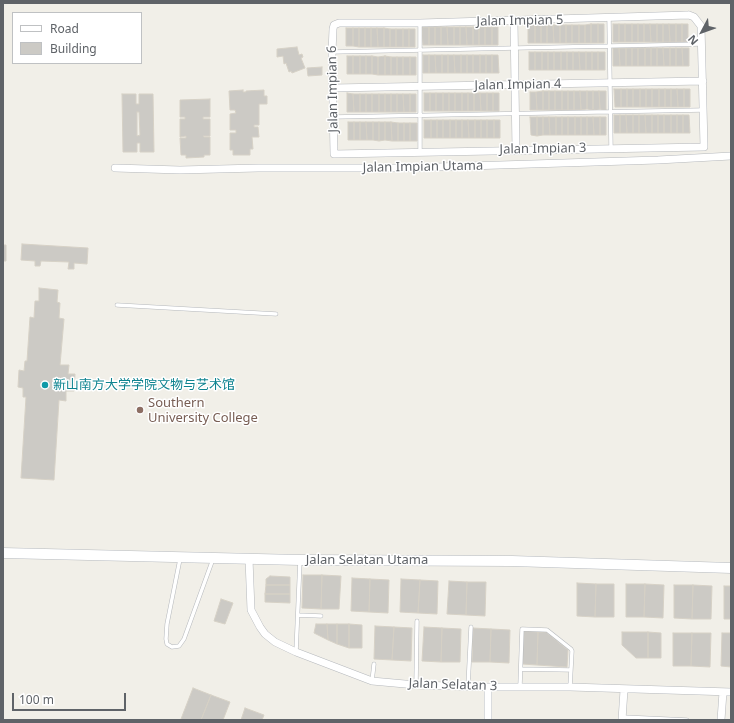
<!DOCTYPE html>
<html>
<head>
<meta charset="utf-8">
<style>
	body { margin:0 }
	#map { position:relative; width:734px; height:723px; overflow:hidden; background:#f1efe8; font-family:"Noto Sans",sans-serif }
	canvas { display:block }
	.frame { position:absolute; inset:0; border:4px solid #5f6368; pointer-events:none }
	.legend { position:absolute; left:12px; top:12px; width:130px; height:52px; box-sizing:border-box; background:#fff; border:1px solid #bfc1c3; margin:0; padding:5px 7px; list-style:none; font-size:12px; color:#5f6368 }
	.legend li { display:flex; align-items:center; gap:8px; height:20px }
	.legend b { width:20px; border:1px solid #bfc1c3 }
	.north { position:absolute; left:682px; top:12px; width:40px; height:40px; -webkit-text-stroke:3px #fff; paint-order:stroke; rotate:229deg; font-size:11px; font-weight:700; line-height:16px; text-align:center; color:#5f6368 }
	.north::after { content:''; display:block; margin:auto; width:14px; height:18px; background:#5f6368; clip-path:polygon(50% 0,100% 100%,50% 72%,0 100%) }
	.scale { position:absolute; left:12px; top:693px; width:114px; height:18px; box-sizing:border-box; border:2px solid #5f6368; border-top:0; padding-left:5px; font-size:12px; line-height:14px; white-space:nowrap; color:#5f6368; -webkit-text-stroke:3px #fff; paint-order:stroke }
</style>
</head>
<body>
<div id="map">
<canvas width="734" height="723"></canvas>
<div class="frame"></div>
<ul class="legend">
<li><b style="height:5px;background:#fff"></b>Road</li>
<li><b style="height:11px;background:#cccac5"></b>Building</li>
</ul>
<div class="north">N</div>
<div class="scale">100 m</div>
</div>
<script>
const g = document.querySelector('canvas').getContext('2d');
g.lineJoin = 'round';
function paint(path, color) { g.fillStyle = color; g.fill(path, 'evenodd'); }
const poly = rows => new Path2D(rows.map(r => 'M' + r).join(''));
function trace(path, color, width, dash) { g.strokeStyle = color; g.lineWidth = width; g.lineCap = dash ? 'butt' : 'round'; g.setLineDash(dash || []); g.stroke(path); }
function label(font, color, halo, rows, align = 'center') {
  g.font = font + ' "Noto Sans","Noto Sans SC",sans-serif'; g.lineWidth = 3; g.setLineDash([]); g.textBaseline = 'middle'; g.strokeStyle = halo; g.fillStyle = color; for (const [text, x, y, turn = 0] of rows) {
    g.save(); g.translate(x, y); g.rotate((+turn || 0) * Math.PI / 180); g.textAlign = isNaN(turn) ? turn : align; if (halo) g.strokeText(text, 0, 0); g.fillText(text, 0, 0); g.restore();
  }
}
const building = poly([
	[591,24,598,24,598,43,591,43,591,24],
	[591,24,591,43,585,43,585,25,591,24],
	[598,24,604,24,604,43,598,43,598,24],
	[613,24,619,24,619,42,613,42,613,24],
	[619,24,625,24,625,42,619,42,619,24],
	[625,24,632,24,632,42,625,42,625,24],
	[632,24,638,24,638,42,632,42,632,24],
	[638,24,644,24,644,42,638,42,638,24],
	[644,24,650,24,651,42,644,42,644,24],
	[650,24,657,24,657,42,651,42,650,24],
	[657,24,663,24,663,42,657,42,657,24],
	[663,24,669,24,670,42,663,42,663,24],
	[669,24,676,24,676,42,670,42,669,24],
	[676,24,682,24,682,42,676,42,676,24],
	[682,24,688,24,688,42,682,42,682,24],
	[528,25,535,25,535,43,528,43,528,25],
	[535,25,541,25,541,43,535,43,535,25],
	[541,25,547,25,547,43,541,43,541,25],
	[547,25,553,25,554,43,547,43,547,25],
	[553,25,560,25,560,43,554,43,553,25],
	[560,25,566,25,566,43,560,43,560,25],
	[566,25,572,25,572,43,566,43,566,25],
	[572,25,579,25,579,43,572,43,572,25],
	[579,25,585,25,585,43,579,43,579,25],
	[422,27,429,27,429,45,423,45,422,27],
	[429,27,435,27,435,45,429,45,429,27],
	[435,27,441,27,441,45,435,45,435,27],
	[441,27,447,27,448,45,441,45,441,27],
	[447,27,454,27,454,45,448,45,447,27],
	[454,27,460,27,460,45,454,45,454,27],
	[460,27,466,27,467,45,460,45,460,27],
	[466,27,473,27,473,45,467,45,466,27],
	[473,27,479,27,479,45,473,45,473,27],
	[479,27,485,27,485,45,479,45,479,27],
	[485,27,492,27,492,45,485,45,485,27],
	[492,27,498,27,498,45,492,45,492,27],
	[346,28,353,28,353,46,346,46,346,28],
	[353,28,359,28,359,47,353,46,353,28],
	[359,28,365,28,365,47,359,47,359,28],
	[365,28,371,28,371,47,365,47,365,28],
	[371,28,377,28,378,47,371,47,371,28],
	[377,28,384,28,384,47,378,47,377,28],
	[384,28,390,29,390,47,384,47,384,28],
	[390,29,396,29,396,47,390,47,390,29],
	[396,29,403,29,403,47,396,47,396,29],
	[403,29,409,29,409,47,403,47,403,29],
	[409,29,415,29,415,47,409,47,409,29],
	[297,47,299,55,302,54,303,57,301,58,305,68,292,73,291,71,289,72,286,63,284,64,283,56,277,57,277,49,297,47],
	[613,48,619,48,620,66,613,66,613,48],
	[619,48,626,48,626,66,620,66,619,48],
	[626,48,632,48,632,66,626,66,626,48],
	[632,48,638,48,638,66,632,66,632,48],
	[638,48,645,48,645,66,638,66,638,48],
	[645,48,651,48,651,66,645,66,645,48],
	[651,48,657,48,657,66,651,66,651,48],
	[657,48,663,48,664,66,657,66,657,48],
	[663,48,670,48,670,66,664,66,663,48],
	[670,48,676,48,676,66,670,66,670,48],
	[676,48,682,48,683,66,676,66,676,48],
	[682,48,689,48,689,66,683,66,682,48],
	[529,52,535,52,535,70,529,70,529,52],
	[535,52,542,52,542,70,535,70,535,52],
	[542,52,548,52,548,70,542,70,542,52],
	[548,52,554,52,554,70,548,70,548,52],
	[554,52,561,52,561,70,554,70,554,52],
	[561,52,567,52,567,70,561,70,561,52],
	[567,52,573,52,573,70,567,70,567,52],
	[573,52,579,52,580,70,573,70,573,52],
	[579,52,586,52,586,70,580,70,579,52],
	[586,52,592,52,592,70,586,70,586,52],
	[592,52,598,52,598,70,592,70,592,52],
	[598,52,605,52,605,70,598,70,598,52],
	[423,55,429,55,429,73,423,73,423,55],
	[429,55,435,55,436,73,429,73,429,55],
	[435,55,442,55,442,73,436,73,435,55],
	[442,55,448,55,448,73,442,73,442,55],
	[448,55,454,55,455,73,448,73,448,55],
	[454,55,461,55,461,73,455,73,454,55],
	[461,55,467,55,467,73,461,73,461,55],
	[467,55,473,55,473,73,467,73,467,55],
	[473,55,480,55,480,73,473,73,473,55],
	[480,55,486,55,486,73,480,73,480,55],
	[486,55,492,55,492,73,486,73,486,55],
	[492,55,498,55,499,73,492,73,492,55],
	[347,56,353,56,353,74,347,74,347,56],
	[353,56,360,56,360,74,353,74,353,56],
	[360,56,366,56,366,74,360,74,360,56],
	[366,56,372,56,372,74,366,74,366,56],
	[372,56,378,57,378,75,372,74,372,56],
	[385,56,385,75,378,75,378,57,385,56],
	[385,56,391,57,391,75,385,75,385,56],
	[391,57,397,57,397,75,391,75,391,57],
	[397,57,403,57,403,75,397,75,397,57],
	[403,57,410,57,410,75,403,75,403,57],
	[410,57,416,57,416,75,410,75,410,57],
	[322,67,322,75,308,76,307,68,322,67],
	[614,89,621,89,621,107,615,107,614,89],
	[621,89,627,89,627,107,621,107,621,89],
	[627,89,633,89,633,107,627,107,627,89],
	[633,89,640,89,640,107,633,107,633,89],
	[640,89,646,89,646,107,640,107,640,89],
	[646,89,652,89,652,107,646,107,646,89],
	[652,89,659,89,659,107,652,107,652,89],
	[659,89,665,89,665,107,659,107,659,89],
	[665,89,671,89,671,107,665,107,665,89],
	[671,89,677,89,678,107,671,107,671,89],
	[677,89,684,89,684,107,678,107,677,89],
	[684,89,690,89,690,107,684,107,684,89],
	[243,90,243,92,246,92,246,91,264,90,264,96,267,96,267,104,259,104,259,125,254,125,254,127,258,127,259,137,252,137,253,149,250,149,250,155,233,155,233,150,230,150,230,133,236,133,236,130,230,130,230,114,236,113,235,110,230,110,229,91,243,90],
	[543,91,549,91,549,110,543,110,543,91],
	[543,91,543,110,537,110,536,92,543,91],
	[549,91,555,91,555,110,549,110,549,91],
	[555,91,562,91,562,110,555,110,555,91],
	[562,91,568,91,568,110,562,110,562,91],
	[568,91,574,91,574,110,568,110,568,91],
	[574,91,580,91,581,110,574,110,574,91],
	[580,91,587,91,587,109,581,110,580,91],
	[587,91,593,91,593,110,587,109,587,91],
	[593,91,599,91,600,109,593,110,593,91],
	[599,91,606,91,606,110,600,109,599,91],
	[530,92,536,92,537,110,530,110,530,92],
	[347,93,353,94,354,112,347,112,347,93],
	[424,93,430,93,430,111,424,111,424,93],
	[430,93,436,93,436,111,430,111,430,93],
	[436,93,443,93,443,111,436,111,436,93],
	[443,93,449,93,449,111,443,111,443,93],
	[449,93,455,93,455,111,449,111,449,93],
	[455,93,462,93,462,111,455,111,455,93],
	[462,93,468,93,468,111,462,111,462,93],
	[468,93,474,93,474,111,468,111,468,93],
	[474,93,480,93,481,111,474,111,474,93],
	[480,93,487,93,487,111,481,111,480,93],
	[487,93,493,93,493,111,487,111,487,93],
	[493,93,499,93,499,111,493,111,493,93],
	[122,94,136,94,136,104,139,104,139,94,153,94,154,152,140,152,140,143,137,143,137,152,123,152,122,94],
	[137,112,139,112,140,135,137,136,137,112],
	[353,94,360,94,360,112,354,112,353,94],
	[360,94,366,94,366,112,360,112,360,94],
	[366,94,372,94,372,112,366,112,366,94],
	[372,94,379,94,379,112,372,112,372,94],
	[379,94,385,94,385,112,379,112,379,94],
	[385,94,391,94,391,112,385,112,385,94],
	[391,94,397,94,397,112,391,112,391,94],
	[397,94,403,94,404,112,397,112,397,94],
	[403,94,410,94,410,112,404,112,403,94],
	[410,94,416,94,416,112,410,112,410,94],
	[210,99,210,117,203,117,203,119,210,119,210,136,203,136,204,137,210,137,210,155,204,155,204,157,186,158,186,155,181,155,180,138,186,138,186,136,180,137,180,119,185,119,185,117,180,117,180,100,210,99],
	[614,115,620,115,620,133,614,133,614,115],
	[620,115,626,115,627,133,620,133,620,115],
	[626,115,633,115,633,133,627,133,626,115],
	[633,115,639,115,639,133,633,133,633,115],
	[639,115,645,115,646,133,639,133,639,115],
	[645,115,652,115,652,133,646,133,645,115],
	[652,115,658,115,658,133,652,133,652,115],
	[658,115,664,115,664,133,658,133,658,115],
	[664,115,671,115,671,133,664,133,664,115],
	[671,115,677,115,677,133,671,133,671,115],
	[677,115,683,115,683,133,677,133,677,115],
	[683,115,689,115,690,133,683,133,683,115],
	[530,117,537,117,537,136,531,135,530,117],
	[537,117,543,117,543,135,537,136,537,117],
	[543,117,549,117,550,135,543,135,543,117],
	[549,117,556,117,556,135,550,135,549,117],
	[556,117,562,117,562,135,556,135,556,117],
	[562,117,568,117,568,135,562,135,562,117],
	[568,117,575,117,575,135,568,135,568,117],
	[575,117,581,117,581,135,575,135,575,117],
	[581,117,587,117,587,135,581,135,581,117],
	[587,117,593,117,594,135,587,135,587,117],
	[593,117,600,117,600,135,594,135,593,117],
	[600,117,606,117,606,135,600,135,600,117],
	[424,120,431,120,431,138,424,138,424,120],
	[431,120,437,120,437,138,431,138,431,120],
	[437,120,443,120,443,138,437,138,437,120],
	[443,120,450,120,450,138,443,138,443,120],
	[450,120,456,120,456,138,450,138,450,120],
	[456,120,462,120,462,138,456,138,456,120],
	[462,120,468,120,469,138,462,138,462,120],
	[468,120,475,120,475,138,469,138,468,120],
	[475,120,481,120,481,138,475,138,475,120],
	[481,120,487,120,487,138,481,138,481,120],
	[487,120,494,120,494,138,487,138,487,120],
	[494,120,500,120,500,138,494,138,494,120],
	[348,122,354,122,354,140,348,140,348,122],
	[354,122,360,122,360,140,354,140,354,122],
	[360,122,366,122,367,140,360,140,360,122],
	[366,122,373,122,373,140,367,140,366,122],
	[373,122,379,122,379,141,373,140,373,122],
	[379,122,385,122,385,140,379,141,379,122],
	[385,122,391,122,392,141,385,140,385,122],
	[391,122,398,123,398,141,392,141,391,122],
	[398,123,404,123,404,141,398,141,398,123],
	[404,123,410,123,410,141,404,141,404,123],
	[410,123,417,123,417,141,410,141,410,123],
	[22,244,88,248,87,264,74,263,74,269,68,269,69,262,41,261,40,266,35,266,35,261,21,260,22,244],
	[3,245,6,245,6,261,3,261,3,245],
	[39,288,58,290,57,302,60,303,59,318,64,319,60,365,69,365,68,374,75,374,74,391,66,391,66,401,59,400,54,480,21,478,26,397,23,397,23,388,18,387,19,370,24,371,25,361,27,361,30,317,34,318,35,301,39,301,39,288],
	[303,575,322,575,321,609,302,608,303,575],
	[322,575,341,576,339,609,321,609,322,575],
	[270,576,290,577,290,585,266,585,266,579,270,576],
	[352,578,370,579,369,612,351,611,352,578],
	[370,579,389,580,388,613,369,612,370,579],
	[401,579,420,580,418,613,400,612,401,579],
	[420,580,438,581,437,614,418,613,420,580],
	[449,581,467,582,466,615,447,614,449,581],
	[467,582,486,582,485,616,466,615,467,582],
	[577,583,596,584,595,617,577,616,577,583],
	[596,584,614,584,614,617,595,617,596,584],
	[626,584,645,584,644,617,626,617,626,584],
	[645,584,664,585,663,618,644,617,645,584],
	[266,585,290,585,290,594,265,594,266,585],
	[674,585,693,585,692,619,674,618,674,585],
	[693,585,712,586,711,619,692,619,693,585],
	[724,586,731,586,731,619,724,619,724,586],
	[265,594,290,594,290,603,265,602,265,594],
	[221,599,233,603,225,624,214,621,221,599],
	[316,624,327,624,328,640,314,633,316,624],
	[327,624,337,624,337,644,328,640,327,624],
	[337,624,349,624,349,648,337,644,337,624],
	[349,624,362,625,362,648,349,648,349,624],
	[375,626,394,627,392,660,374,659,375,626],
	[394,627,412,628,411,661,392,660,394,627],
	[424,627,442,628,441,662,422,661,424,627],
	[442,628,461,629,460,662,441,662,442,628],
	[473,628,491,629,490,662,472,662,473,628],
	[491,629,510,630,509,663,490,662,491,629],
	[523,631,538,632,537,665,522,664,523,631],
	[538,632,546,632,568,650,567,667,537,665,538,632],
	[622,632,648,632,648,658,636,658,622,645,622,632],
	[648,632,661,633,661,658,648,658,648,632],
	[673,633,692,633,691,666,673,666,673,633],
	[692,633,711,633,710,667,691,666,692,633],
	[722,633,731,633,731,667,721,666,722,633],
	[193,688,211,695,201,720,184,720,181,719,193,688],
	[211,695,230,702,223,720,201,720,211,695],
	[245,708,264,715,262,720,241,720,245,708]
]);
paint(building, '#cccac5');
trace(building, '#d6d1c6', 1);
const lane = poly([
	[609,18,611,148],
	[420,23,420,152],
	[332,52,701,44],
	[333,117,703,110],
	[117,305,276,314],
	[180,559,167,624,166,639,167,644,172,647,179,646,184,639,213,559],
	[298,615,321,616],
	[296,652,300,561],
	[521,669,571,670],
	[372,681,374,664],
	[416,685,417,621],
	[468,686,471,627],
	[520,686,522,629,547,630,571,649,572,651,570,687],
	[622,717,687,720]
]);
const street = poly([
	[689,15,694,17,701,26,704,147,334,154,332,52,333,29,334,25,339,23,420,23,689,15],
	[514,21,516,150],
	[333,88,703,81],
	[115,168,180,170,258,168,405,168,658,160,731,156],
	[249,559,251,610,260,627,265,634,275,642,296,652,372,681,416,685,488,687,570,687,731,692],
	[488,720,488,687],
	[622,720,624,690],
	[721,720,723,692]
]);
const secondary = poly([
	[3,553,300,560,512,561,731,568]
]);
trace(lane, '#b5b8bc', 4.5);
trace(street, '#b5b8bc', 8);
trace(secondary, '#b6babf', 11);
trace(lane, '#fff', 3.5);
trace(street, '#fff', 7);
trace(secondary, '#fff', 10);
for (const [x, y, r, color] of [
	[45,385,4,"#0f9aa8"],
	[140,410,4,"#8d6e63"]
]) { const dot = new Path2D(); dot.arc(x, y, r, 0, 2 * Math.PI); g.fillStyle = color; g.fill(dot); trace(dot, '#fff', 1.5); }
label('13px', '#5f6368', '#fff', [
	["Jalan Impian 5",520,21,-1],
	["Jalan Impian 4",518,85,-1],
	["Jalan Impian 6",333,89,-91],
	["Jalan Impian 3",543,149,-1],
	["Jalan Impian Utama",423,167,-1],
	["Jalan Selatan Utama",367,560],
	["Jalan Selatan 3",453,685,2]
]);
label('13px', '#0d838f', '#fff', [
	["新山南方大学学院文物与艺术馆",53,385]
], 'left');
label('13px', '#785e54', '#fff', [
	["Southern",148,403],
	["University College",148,418]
], 'left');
</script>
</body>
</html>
